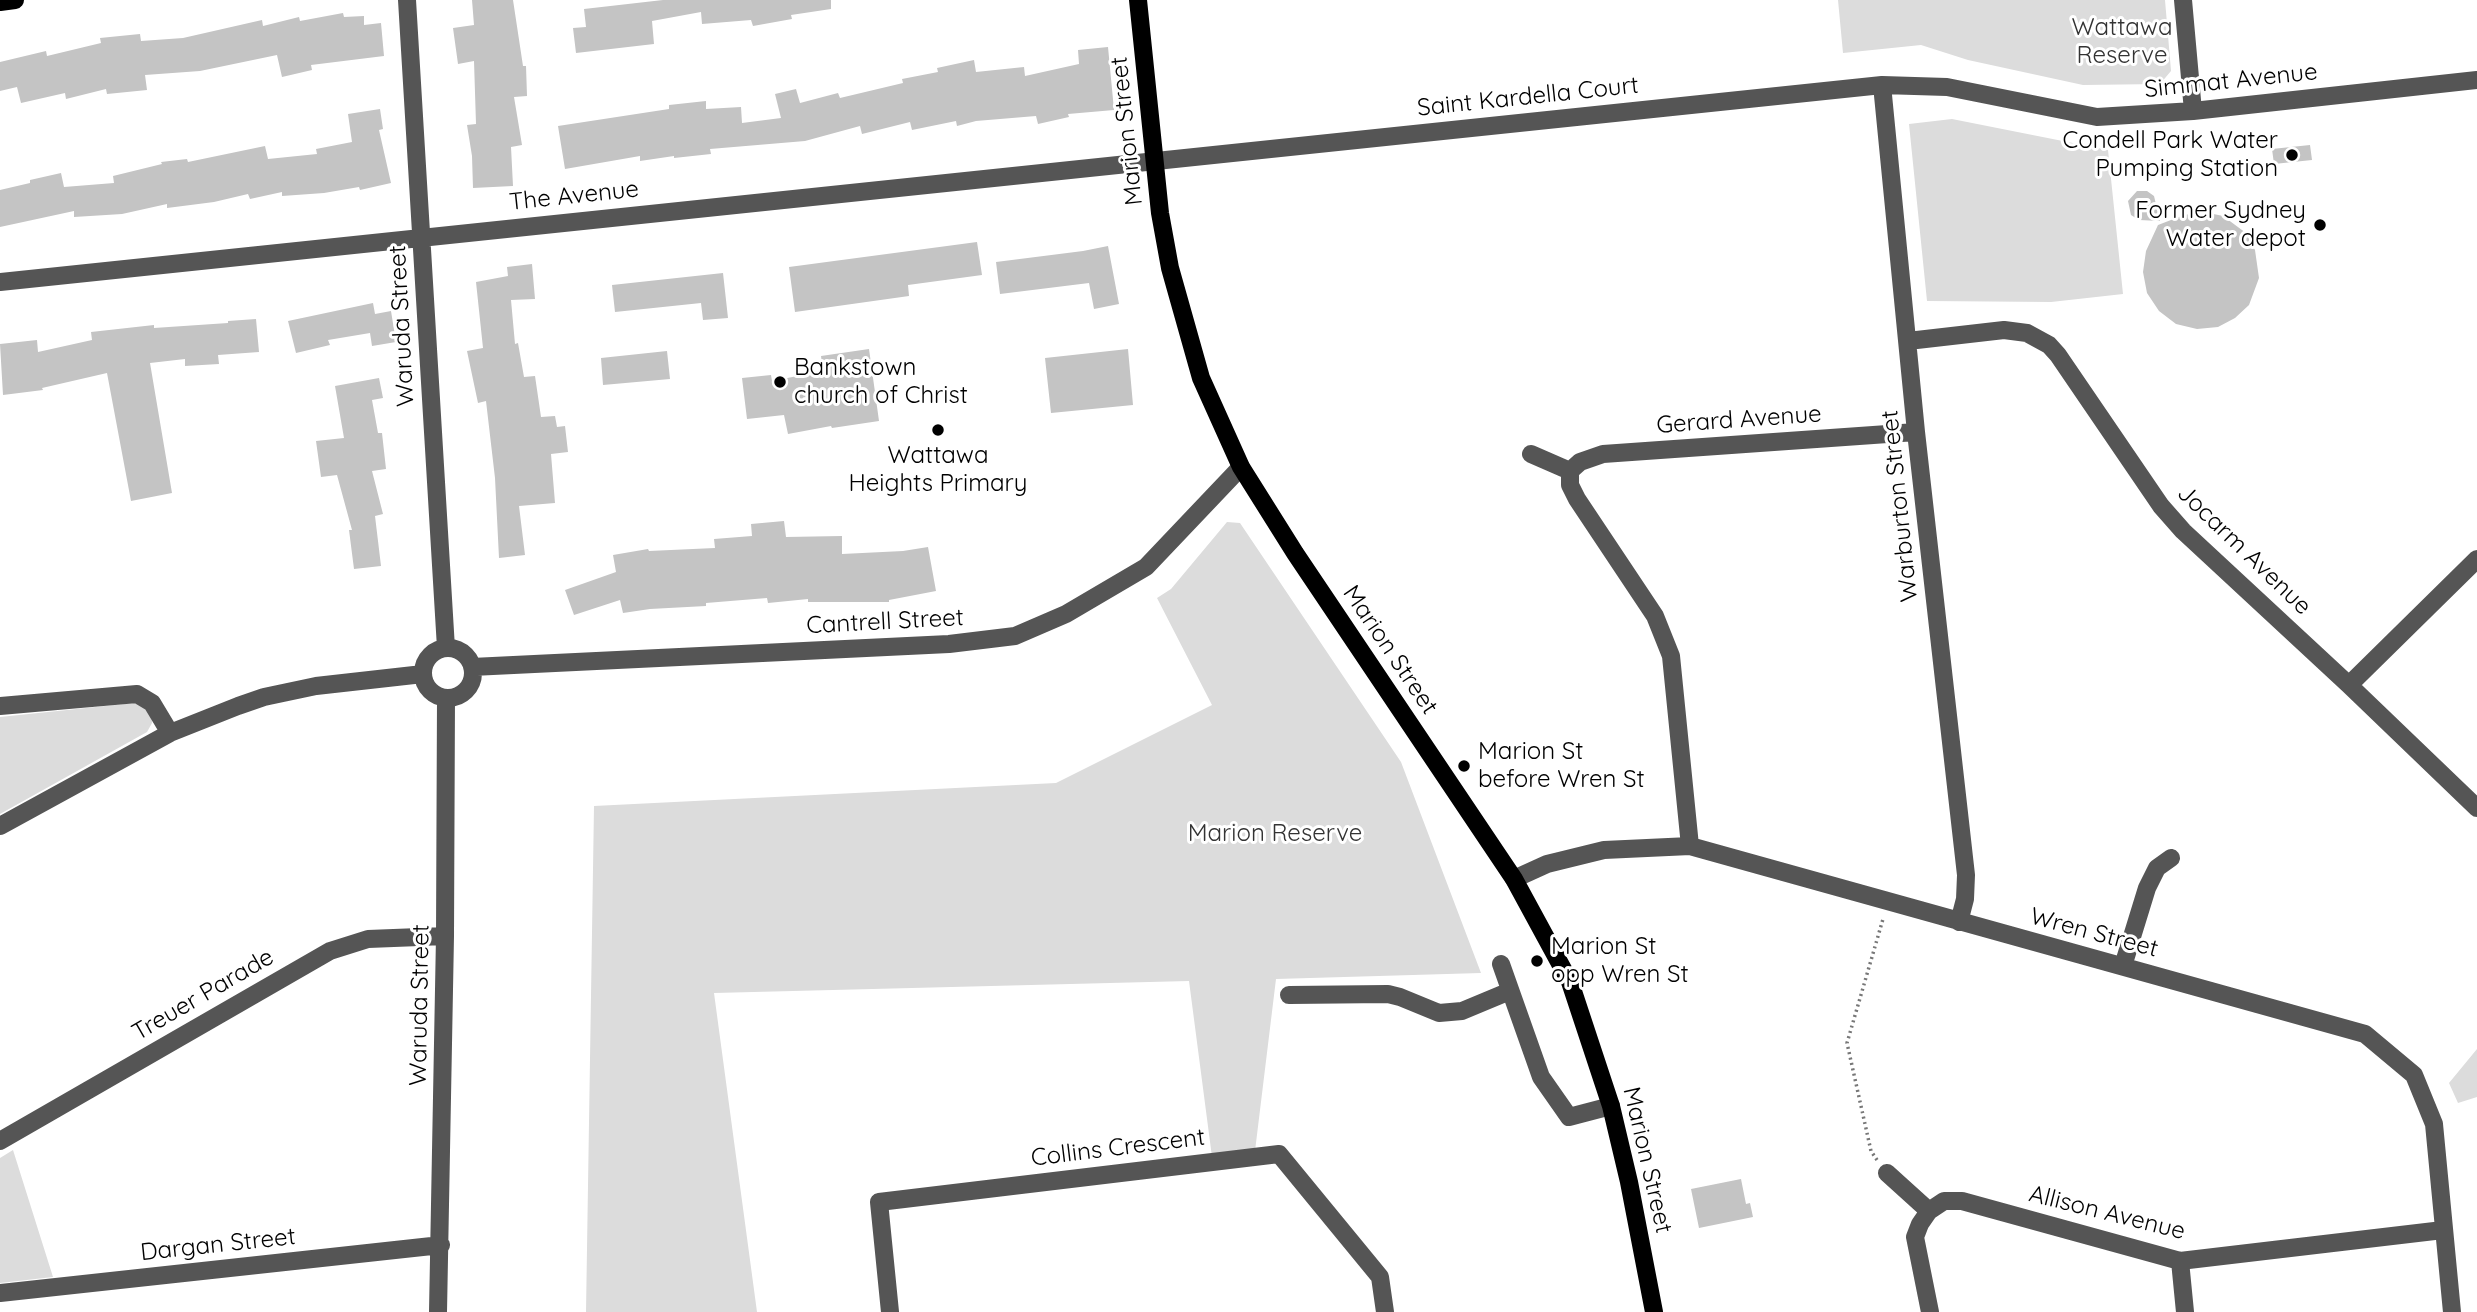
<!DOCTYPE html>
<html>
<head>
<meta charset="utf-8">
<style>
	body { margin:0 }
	canvas { display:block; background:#fff }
</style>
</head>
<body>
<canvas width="2477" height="1312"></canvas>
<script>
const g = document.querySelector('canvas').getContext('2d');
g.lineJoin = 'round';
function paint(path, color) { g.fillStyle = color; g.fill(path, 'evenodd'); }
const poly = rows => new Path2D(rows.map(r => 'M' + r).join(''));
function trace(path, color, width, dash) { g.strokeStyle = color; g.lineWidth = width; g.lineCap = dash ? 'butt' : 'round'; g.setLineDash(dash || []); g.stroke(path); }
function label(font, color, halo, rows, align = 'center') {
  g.font = font + ' Quicksand,sans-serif'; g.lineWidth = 6; g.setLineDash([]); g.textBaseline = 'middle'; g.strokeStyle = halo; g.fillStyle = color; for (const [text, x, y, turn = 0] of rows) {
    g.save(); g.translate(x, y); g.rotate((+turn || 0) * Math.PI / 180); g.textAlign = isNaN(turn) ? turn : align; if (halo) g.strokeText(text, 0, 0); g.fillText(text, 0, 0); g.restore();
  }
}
paint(poly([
	[1838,0,2165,0,2171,71,2160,84,2083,85,1968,60,1921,45,1843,53],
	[1952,119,2108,150,2123,294,2051,302,1927,301,1909,124],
	[1227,522,1240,523,1401,762,1481,973,1276,979,1255,1151,1212,1157,1189,981,714,993,757,1312,586,1312,594,806,1056,783,1212,705,1157,598,1171,589],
	[134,703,146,705,153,714,152,723,147,732,0,814,0,717],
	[2477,1049,2477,1097,2458,1103,2449,1083],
	[13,1150,53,1277,0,1283,0,1158]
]), '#dcdcdc');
paint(poly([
	[472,0,513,0,523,66,526,66,527,96,514,97,522,145,511,147,513,186,473,188,472,156,467,125,476,124,474,61,458,64,453,28,474,25],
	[663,0,831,0,831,9,791,15,792,19,753,26,751,20,702,24,701,12,652,21,654,44,576,53,573,28,586,27,584,9],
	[343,13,344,17,364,16,364,25,381,23,384,56,311,65,312,70,282,77,277,55,200,71,145,75,147,90,107,94,106,89,66,99,65,93,21,103,17,87,0,91,0,62,46,51,47,56,101,43,100,38,140,34,141,41,183,38,262,20,263,26,299,17,300,21],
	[1108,47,1114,110,1068,114,1069,117,1038,124,1036,116,976,121,957,126,956,121,912,130,910,122,862,134,860,126,805,141,710,149,711,154,674,158,674,156,640,161,640,156,565,169,558,126,669,109,669,105,706,101,706,109,741,107,742,123,781,118,775,94,796,89,800,103,838,93,840,98,903,83,902,79,938,72,937,68,974,60,976,72,1024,67,1025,76,1079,64,1078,50],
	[380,109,383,129,379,130,391,183,360,190,359,187,324,193,282,196,282,192,250,199,248,194,214,202,167,208,167,204,122,214,74,217,74,211,0,227,0,190,30,183,30,180,61,173,64,187,114,183,113,176,162,164,161,162,187,159,188,162,265,146,268,159,317,154,316,149,352,142,348,114],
	[2310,145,2312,160,2274,164,2272,149],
	[2137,191,2147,191,2154,196,2160,221,2139,220,2131,215,2128,201],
	[2204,212,2223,216,2246,233,2255,250,2259,278,2249,305,2235,318,2218,327,2197,329,2176,324,2159,311,2147,293,2143,272,2146,251,2158,225,2184,215],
	[977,242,982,275,908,285,909,296,795,312,789,267],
	[1108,246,1119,304,1094,309,1089,283,1000,294,996,262,1083,251],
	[532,264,535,299,511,300,515,344,518,343,524,377,535,376,541,417,555,416,557,427,565,426,568,452,551,454,555,503,519,506,525,555,499,558,495,478,486,401,478,403,467,351,483,348,476,282,508,276,507,267],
	[723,273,728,318,703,320,701,303,615,312,612,285],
	[373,303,375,314,391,311,396,342,372,346,370,333,328,340,330,345,296,353,288,321],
	[256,319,259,352,218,355,219,364,185,366,185,359,150,363,172,493,131,501,107,373,42,388,43,390,3,395,0,344,37,340,38,352,92,340,91,332,154,325,154,328,228,323,228,321],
	[869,349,879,421,832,428,831,426,788,434,784,415,747,419,742,378,771,375,772,381,823,371,821,356],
	[1128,349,1133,405,1051,413,1045,358],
	[667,351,670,379,603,385,601,358],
	[379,378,383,398,372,400,378,433,382,433,386,469,372,471,383,514,375,516,381,566,354,569,349,530,352,530,337,475,321,477,316,441,344,438,335,386],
	[784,521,786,537,842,536,842,554,903,551,928,547,936,591,889,600,889,602,808,602,808,599,768,603,767,598,706,603,706,606,650,609,623,613,620,600,574,615,565,590,616,572,613,555,648,549,649,551,715,548,714,539,752,536,751,524],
	[1741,1179,1746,1204,1750,1203,1753,1217,1699,1228,1691,1189]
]), '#c4c4c4');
trace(poly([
	[1877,1160,1871,1151,1847,1043,1883,919]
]), '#777', 3.5, [2, 3.5]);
trace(poly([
	[407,0,446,648],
	[2183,0,2193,111],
	[1882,85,1916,432,1966,875,1965,899,1959,922],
	[0,282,1882,85,1947,87,2097,117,2193,111,2477,80],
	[1908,341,2004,330,2027,333,2049,345,2058,355,2161,506,2183,531,2349,685,2477,808],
	[1531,454,1570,471],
	'423 673a25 25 0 1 1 50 0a25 25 0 1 1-50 0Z',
	[472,667,949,644,1015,636,1066,614,1146,567,1241,467],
	[2349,685,2477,559],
	[0,706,137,694,152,703,170,733],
	[0,826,170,733,238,706,264,697,316,686,423,674],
	[1690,846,1671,656,1655,616,1577,499,1570,485,1570,471,1580,462,1603,454,1916,432],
	[1514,879,1547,864,1604,850,1690,846,2365,1034,2414,1075,2434,1124,2452,1312],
	[1501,964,1541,1077,1569,1117,1611,1106],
	[2123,966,2147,888,2157,868,2171,858],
	[1289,995,1388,994,1400,997,1439,1013,1462,1011,1510,991],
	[0,1141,330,951,368,939,445,936],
	[1887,1173,1929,1211],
	[2180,1261,2185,1312],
	[0,1293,441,1245],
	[438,1312,445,936,446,698],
	[890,1312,879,1202,1279,1154,1380,1277,1385,1312],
	[1930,1312,1915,1237,1920,1224,1929,1211,1944,1201,1962,1201,2180,1261,2443,1230]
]), '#555', 18);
trace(poly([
	[1138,0,1160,213,1170,268,1201,378,1241,467,1295,553,1514,879,1570,982,1611,1106,1629,1182,1654,1312],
	[0,2,15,0]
]), '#000', 18);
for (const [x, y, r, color] of [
	[2292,155,7,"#000"],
	[2320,225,7,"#000"],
	[780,382,7,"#000"],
	[938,430,7,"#000"],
	[1464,766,7,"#000"],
	[1537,961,7,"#000"]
]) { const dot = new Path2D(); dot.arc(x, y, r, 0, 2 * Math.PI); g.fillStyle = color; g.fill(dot); trace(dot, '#fff', 2.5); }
label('24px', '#333', '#fff', [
	["Wattawa",2122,28],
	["Reserve",2122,56],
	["Marion Reserve",1275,834]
]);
label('24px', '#000', '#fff', [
	["Simmat Avenue",2231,81,-6],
	["Saint Kardella Court",1528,97,-6],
	["Marion Street",1127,131,-96],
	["The Avenue",574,196,-6],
	["Waruda Street",402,326,-93],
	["Gerard Avenue",1739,420,-4],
	["Warburton Street",1900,506,-96],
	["Jocarm Avenue",2244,550,44],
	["Cantrell Street",885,622,-3],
	["Marion Street",1390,650,56],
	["Wren Street",2094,933,15],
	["Treuer Parade",203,995,-30],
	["Waruda Street",420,1005,-89],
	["Collins Crescent",1118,1148,-7],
	["Marion Street",1647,1160,77],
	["Allison Avenue",2107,1213,14],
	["Dargan Street",218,1245,-6]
]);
label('24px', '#000', '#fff', [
	["Condell Park Water",2278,141,"right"],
	["Pumping Station",2278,169,"right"],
	["Former Sydney",2306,211,"right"],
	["Water depot",2306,239,"right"],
	["Bankstown",794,368],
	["church of Christ",794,396],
	["Wattawa",938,456,"center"],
	["Heights Primary",938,484,"center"],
	["Marion St",1478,752],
	["before Wren St",1478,780],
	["Marion St",1551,947],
	["opp Wren St",1551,975]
], 'left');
</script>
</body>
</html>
